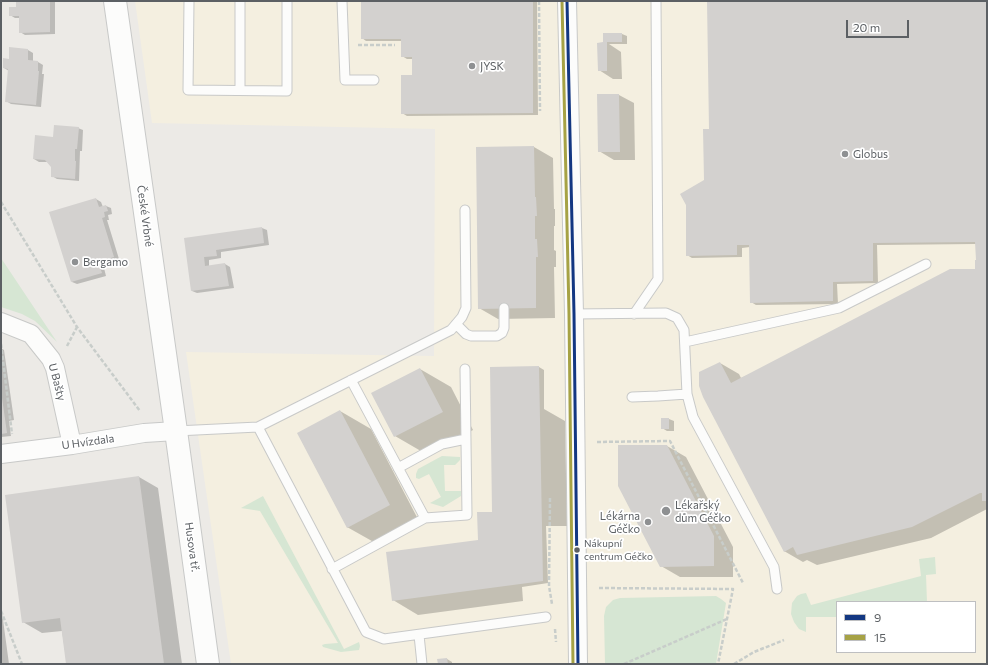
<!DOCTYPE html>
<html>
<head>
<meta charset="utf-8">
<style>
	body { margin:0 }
	#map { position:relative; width:988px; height:665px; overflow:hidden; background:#eceae6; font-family:Commissioner,sans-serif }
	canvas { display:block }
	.frame { position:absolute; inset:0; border:2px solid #5c6064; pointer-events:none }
	.legend { position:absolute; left:836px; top:601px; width:140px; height:52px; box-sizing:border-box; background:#fff; border:1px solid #bebfc1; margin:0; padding:5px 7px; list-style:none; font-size:12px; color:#5c6064 }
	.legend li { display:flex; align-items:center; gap:8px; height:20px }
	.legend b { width:20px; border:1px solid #bebfc1 }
	.scale { position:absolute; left:846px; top:20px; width:63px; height:18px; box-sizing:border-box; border:2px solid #5c6064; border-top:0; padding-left:5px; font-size:12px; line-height:14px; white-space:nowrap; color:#5c6064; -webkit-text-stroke:3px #fff; paint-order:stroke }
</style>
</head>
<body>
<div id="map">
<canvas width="988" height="665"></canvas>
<div class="frame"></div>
<ul class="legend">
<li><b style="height:5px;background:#133782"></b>9</li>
<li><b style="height:5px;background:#a6a245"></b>15</li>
</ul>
<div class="scale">20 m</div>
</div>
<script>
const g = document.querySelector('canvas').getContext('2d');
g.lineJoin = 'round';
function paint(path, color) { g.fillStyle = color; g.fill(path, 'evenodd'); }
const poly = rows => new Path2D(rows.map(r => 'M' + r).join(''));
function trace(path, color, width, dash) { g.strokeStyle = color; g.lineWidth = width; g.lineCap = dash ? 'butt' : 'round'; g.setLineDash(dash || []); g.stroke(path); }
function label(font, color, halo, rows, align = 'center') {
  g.font = font + ' Commissioner,sans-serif'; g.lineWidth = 3.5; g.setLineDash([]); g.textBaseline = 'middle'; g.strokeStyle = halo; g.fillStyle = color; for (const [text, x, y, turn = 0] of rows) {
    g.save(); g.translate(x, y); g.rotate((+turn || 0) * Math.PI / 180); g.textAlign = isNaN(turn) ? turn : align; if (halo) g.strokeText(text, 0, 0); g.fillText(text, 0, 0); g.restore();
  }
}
paint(poly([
	[135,1,987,1,987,664,231,664,186,352,434,356,435,129,152,123],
	[837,602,975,602,975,652,837,652]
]), '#f4efe0');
paint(poly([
	[1,258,57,342,35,321,22,314,1,307],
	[442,456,460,457,460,460,455,465,444,465,445,491,461,491,461,496,443,507,430,503,441,497,429,474,419,479,416,478,416,474,418,469],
	[263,496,344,649,359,642,360,646,359,650,341,652,323,647,322,645,325,644,338,643,260,511,241,508],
	[935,557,936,574,926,575,927,602,837,602,837,617,806,617,806,632,799,629,794,622,791,614,792,603,797,596,801,594,806,593,811,605,921,576,919,559],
	[716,596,721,599,726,603,716,664,605,664,604,616,606,607,613,600,620,598]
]), '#d6e6d3');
paint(poly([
	[17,1,55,1,55,34,25,35,20,32,20,18,15,18,10,15,17,8],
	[362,1,537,1,538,115,407,116,402,113,413,76,413,59,407,59,402,56,402,41,366,41,362,38],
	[708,1,987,1,987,509,931,538,817,565,807,560,803,562,784,551,720,363,739,374,741,378,976,270,979,261,976,244,877,245,878,283,837,284,838,304,756,305,751,302,750,247,742,248,742,257,692,258,687,255,705,180,710,130],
	[604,34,622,34,627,36,627,44,609,44,621,52,622,79,613,79,599,70,607,43],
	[10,49,28,50,33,53,33,62,38,62,43,65,42,74,44,74,41,107,11,104,6,101,9,71,4,68,9,60],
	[598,95,619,95,634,103,635,160,614,160,599,151],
	[78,128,83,130,82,151,80,151,79,181,57,179,52,176,52,166,49,162,39,162,34,159,54,138],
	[534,147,553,158,554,209,555,209,555,226,554,226,554,250,556,251,556,267,554,267,555,318,498,319,479,308],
	[96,199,101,202,103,207,106,206,111,208,112,214,108,215,109,220,107,220,119,259,103,264,106,276,77,284,72,282],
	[262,228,267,230,269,245,221,252,221,258,209,260,209,267,225,264,230,267,234,288,197,293,192,291,185,239],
	[1,348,4,350,14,420,9,421,11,436,1,437],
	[539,367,544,370,544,409,565,421,567,526,546,526,548,583,522,587,523,601,418,615,393,600,481,540,493,513,491,368],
	[420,369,451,387,473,430,426,454,395,436],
	[340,411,371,429,420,523,379,545,347,527],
	[669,419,674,421,674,431,667,431,662,428],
	[667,446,686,457,733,547,733,577,680,577,661,566],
	[139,477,158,488,182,664,67,664,62,631,42,633,23,622],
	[1,605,9,664,1,664],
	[447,659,452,662,452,664,439,664]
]), '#0003');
paint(poly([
	[16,1,50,1,50,32,19,33,19,16,9,16,9,7,16,7],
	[361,1,533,1,533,113,401,114,401,75,412,75,412,57,401,57,401,39,361,39],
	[707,1,987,1,987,501,982,501,982,493,980,493,912,527,797,555,793,547,784,552,703,397,699,386,699,372,720,362,731,383,950,269,975,269,975,260,976,260,975,242,873,243,873,281,833,282,833,301,750,303,749,245,737,245,737,255,686,256,686,205,680,194,704,180,703,129,709,129],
	[603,33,622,33,622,42,607,42,607,71,598,71,597,43,603,42],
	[9,47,28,49,28,60,38,61,38,71,39,71,36,105,5,102,8,69,3,68,3,58,9,59],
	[597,94,619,94,620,152,598,152],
	[54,125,79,127,77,149,75,149,75,161,76,161,75,179,51,177,51,167,45,160,33,159,35,135,53,137],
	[534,146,535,197,536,197,537,216,535,216,535,239,537,239,538,257,536,257,536,308,478,309,476,147],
	[96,198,99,207,106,205,108,211,104,212,105,217,102,218,114,257,98,262,102,273,71,282,49,212],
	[262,227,264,243,216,250,217,256,204,257,205,266,225,263,229,286,191,291,184,238],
	[539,366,543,581,392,601,386,552,478,540,477,512,492,512,490,367],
	[420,368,443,412,394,437,371,393],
	[2,398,7,433,1,434,1,399],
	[340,410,390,505,347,528,297,433],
	[661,418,669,418,669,429,661,429],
	[618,445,667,445,714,536,714,566,660,567,618,486],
	[139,476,164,664,66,664,60,618,22,623,5,495],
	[447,658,448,664,438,664,437,659]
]), '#d3d1cf');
const service = poly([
	[189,1,188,90,287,91,287,1],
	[240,1,240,90],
	[342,1,345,80,374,80],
	[574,314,666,313,677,318,684,330,687,394,693,417,774,567,777,589],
	[634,314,658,279,656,1],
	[456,324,466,334,471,336,497,336,502,333,504,328,504,308],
	[685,342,839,308,926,264],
	[351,380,425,518,467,515,465,369],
	[632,397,658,396,687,394],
	[258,427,451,330,462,317,466,308,465,210],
	[176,431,258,427,366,632,384,639,546,617],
	[398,468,442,444,466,439],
	[332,569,425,518],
	[419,635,422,664]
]);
const minor = poly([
	[567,1,574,314,578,664],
	[1,322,31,334,51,359,55,368,72,445],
	[1,454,72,445,144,433,176,431]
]);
const tertiary = poly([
	[115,1,176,431,208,664]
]);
trace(service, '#c8c9c8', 11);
trace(minor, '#c8c9c8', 20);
trace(tertiary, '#c8c9c8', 24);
trace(poly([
	[539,1,540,111],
	[358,45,395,45],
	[1,202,77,327,140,411],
	[1,344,12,434],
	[67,346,77,327],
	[597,442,670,441,743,583],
	[550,498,549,586,552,604],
	[599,588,733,589,718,664],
	[1,611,22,664],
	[555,629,556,642],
	[624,664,727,619],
	[734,664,754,652,784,640]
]), '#c8cdca', 2.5, [4, 2]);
trace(service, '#fcfcfb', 9);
trace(minor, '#fcfcfb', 18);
trace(tertiary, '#fcfcfb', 22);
trace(poly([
	[567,1,574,314,578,664]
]), '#133782', 3);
trace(poly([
	[562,1,569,314,573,664]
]), '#a6a245', 3);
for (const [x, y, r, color] of [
	[472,66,4,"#8e9092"],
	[845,154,4,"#8e9092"],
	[75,262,4,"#8e9092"],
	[666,511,5,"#8e9092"],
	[648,522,4,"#8e9092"],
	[577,550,3.5,"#5c6064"]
]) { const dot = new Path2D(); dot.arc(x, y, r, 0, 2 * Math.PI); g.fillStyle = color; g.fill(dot); trace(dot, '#fff', 1.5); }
label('10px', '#5c6064', '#fff', [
	["Nákupní",584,544],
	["centrum Géčko",584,557]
], 'left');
label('11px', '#5c6064', '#fff', [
	["JYSK",480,66],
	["Globus",853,154],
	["Bergamo",83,262],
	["Lékařský",675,505],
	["dům Géčko",675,518],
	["Lékárna",640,516,"right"],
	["Géčko",640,529,"right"]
], 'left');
label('11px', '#5c6064', '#fff', [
	["České Vrbné",145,216,82],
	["U Bašty",57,382,75],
	["U Hvízdala",88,442,-8],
	["Husova tř.",192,547,82]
]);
</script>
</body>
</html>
